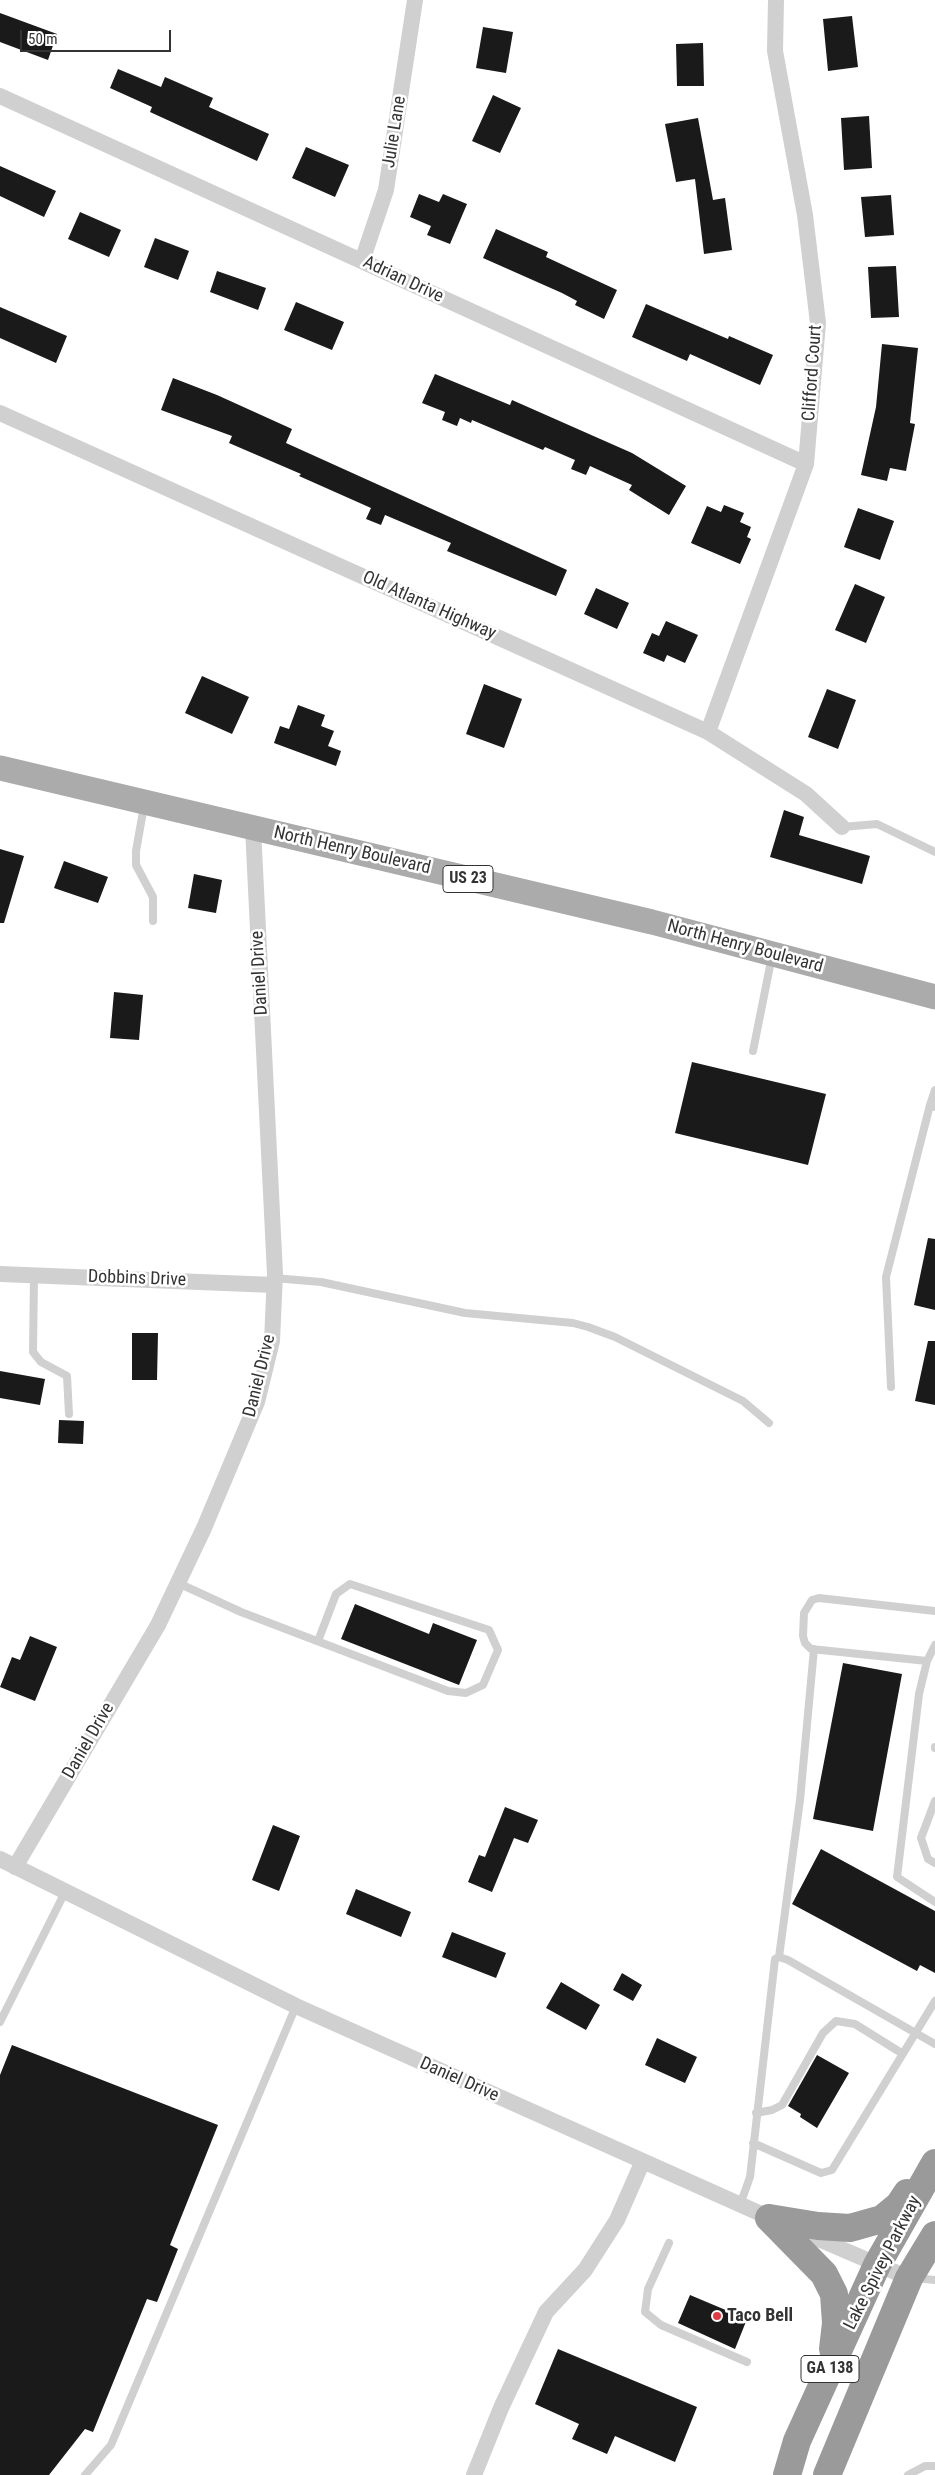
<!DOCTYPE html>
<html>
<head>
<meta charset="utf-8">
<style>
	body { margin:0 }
	#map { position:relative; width:935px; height:2475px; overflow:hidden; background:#fff; font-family:"Roboto Condensed",sans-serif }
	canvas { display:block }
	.scale { position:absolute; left:20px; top:30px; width:151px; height:22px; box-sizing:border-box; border:2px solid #333; border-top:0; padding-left:6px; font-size:15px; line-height:18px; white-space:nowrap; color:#333; -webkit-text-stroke:4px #fff; paint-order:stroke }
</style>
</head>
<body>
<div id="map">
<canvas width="935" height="2475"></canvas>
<div class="scale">50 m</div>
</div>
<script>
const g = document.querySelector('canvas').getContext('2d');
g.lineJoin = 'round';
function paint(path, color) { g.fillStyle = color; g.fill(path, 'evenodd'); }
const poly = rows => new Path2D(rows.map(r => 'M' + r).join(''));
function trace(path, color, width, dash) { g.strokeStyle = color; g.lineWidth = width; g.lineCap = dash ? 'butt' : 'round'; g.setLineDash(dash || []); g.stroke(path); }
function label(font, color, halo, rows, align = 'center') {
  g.font = font + ' "Roboto Condensed",sans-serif'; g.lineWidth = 5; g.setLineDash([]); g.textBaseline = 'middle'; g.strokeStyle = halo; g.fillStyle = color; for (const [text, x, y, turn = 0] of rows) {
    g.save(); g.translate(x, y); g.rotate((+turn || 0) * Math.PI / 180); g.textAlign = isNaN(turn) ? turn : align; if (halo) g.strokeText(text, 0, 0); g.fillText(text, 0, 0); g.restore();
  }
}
paint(poly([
	[0,13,57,34,48,60,0,42],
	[852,16,858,67,828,71,823,19],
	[483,27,513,32,506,73,476,68],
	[703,43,704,86,677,86,676,44],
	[118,69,161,87,165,77,213,98,209,107,269,134,257,161,150,112,152,107,110,88],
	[493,95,521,108,500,153,472,141],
	[869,116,872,168,844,170,841,118],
	[698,118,713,200,725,198,732,250,704,254,695,179,676,182,665,124],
	[306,147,349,165,335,197,292,178],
	[0,166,56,191,44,217,0,196],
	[419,194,439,202,443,194,467,204,450,244,427,235,431,226,410,217],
	[891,195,894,235,865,237,861,197],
	[80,212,121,230,109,257,68,239],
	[496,229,548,252,546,257,617,290,604,319,575,305,577,301,562,293,483,258],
	[155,238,189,251,178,280,144,267],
	[896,266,899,317,871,318,868,267],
	[217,271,266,288,258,310,210,292],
	[296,302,344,322,332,350,284,330],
	[646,304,728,339,729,336,773,355,760,385,690,354,687,361,632,337],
	[0,307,67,336,56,363,0,338],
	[882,344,918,348,910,423,915,424,906,471,890,468,887,481,861,475,876,407],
	[435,374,510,405,512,400,632,453,686,486,669,515,629,490,632,485,590,466,586,475,571,469,575,460,545,447,543,450,472,420,471,423,460,418,457,426,442,420,445,412,422,403],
	[173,378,217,395,292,429,286,443,567,570,556,596,447,551,451,543,385,515,381,525,366,519,371,508,299,476,301,474,229,443,232,436,161,410],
	[724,505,744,513,740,522,751,527,747,537,751,539,740,564,691,543,707,506,721,512],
	[858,508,894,521,880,560,844,547],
	[855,584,885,597,866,643,835,630],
	[596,588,629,603,617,629,584,614],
	[666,621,698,635,685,663,667,655,664,662,643,653,652,633,659,636],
	[202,676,249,697,232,734,185,713],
	[484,684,522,699,504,748,466,734],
	[827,689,856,700,838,749,808,737],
	[298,705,325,715,321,726,334,731,328,746,341,751,336,766,274,743,280,726,289,729],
	[784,810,804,817,799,835,870,856,862,884,770,857],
	[0,849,24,856,4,923,0,923],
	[64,861,108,877,98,903,54,888],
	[194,874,222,880,216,913,188,908],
	[114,992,143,995,139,1040,110,1038],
	[692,1062,826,1094,808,1165,675,1133],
	[928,1238,935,1239,935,1310,914,1305],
	[132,1333,158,1333,157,1380,132,1380],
	[928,1341,935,1341,935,1405,915,1401],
	[0,1371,45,1379,40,1405,0,1398],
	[59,1420,84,1421,83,1444,58,1443],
	[355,1604,429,1634,433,1623,477,1640,459,1685,341,1639],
	[30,1636,57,1647,35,1701,0,1687,12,1657,20,1660],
	[843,1663,902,1674,873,1831,813,1819],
	[505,1807,538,1820,528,1843,514,1838,492,1892,468,1882,479,1855,485,1857],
	[273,1825,300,1836,279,1891,252,1880],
	[821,1849,935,1911,935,1973,920,1965,917,1971,792,1904],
	[356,1889,411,1912,401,1937,346,1914],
	[452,1932,506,1953,496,1978,442,1957],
	[622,1973,642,1985,633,2001,613,1990],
	[561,1982,600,2005,586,2030,546,2008],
	[657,2038,697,2057,685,2083,645,2065],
	[12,2045,218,2125,170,2245,178,2249,157,2302,147,2299,93,2432,85,2429,49,2475,0,2475,0,2075],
	[817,2055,849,2073,817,2128,800,2117,801,2114,788,2106],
	[690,2295,747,2319,735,2349,678,2323],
	[558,2349,697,2407,675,2462,615,2436,607,2454,572,2439,579,2424,535,2404]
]), '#1a1a1a');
trace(poly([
	[144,806,136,851,136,865,153,897,153,921],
	[842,827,877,824,935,852],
	[753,1051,772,956],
	[935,1090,930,1105,935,1107],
	[34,1275,33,1352,41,1362,67,1376,69,1414],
	[274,1278,321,1282,465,1313,573,1323,588,1327,615,1337,743,1401,769,1423],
	[891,1387,886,1277,930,1105],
	[178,1583,241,1612,448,1691,466,1693,483,1685,498,1650,489,1630,350,1584,336,1594,318,1641],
	[935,1645,927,1661,919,1694,897,1877,935,1902],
	[927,1661,811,1649,805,1643,803,1636,804,1613,812,1600,819,1598,935,1611],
	[935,1747,935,1748],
	[935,1801,921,1838,928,1859,935,1863],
	[779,1957,800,1800,814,1649],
	[0,2022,65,1892],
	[756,2113,772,2110,782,2105,823,2033,836,2021,855,2024,903,2054],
	[753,2143,821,2173,832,2170,935,2001],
	[740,2205,750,2177,775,1959,779,1957,788,1960,935,2044],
	[669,2243,648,2289,645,2312,661,2325,747,2362],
	[915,2278,935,2280],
	[85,2475,111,2445,296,2006],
	[908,2475,925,2466,935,2466]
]), '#d0d0d0', 8);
trace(poly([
	[0,96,806,464],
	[362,261,386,190,415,0],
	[0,413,708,732,806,794,842,827],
	[708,732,806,464,818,323,805,215,775,51,776,0],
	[0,1274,274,1285],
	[0,1859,296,2006,777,2221],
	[15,1867,158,1625,204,1528,257,1402,272,1341,275,1274,253,828],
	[800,2231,909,2278],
	[474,2475,501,2408,546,2312,585,2270,617,2220,642,2163]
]), '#d0d0d0', 16);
trace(poly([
	[0,768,652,922,935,997]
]), '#ababab', 25);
trace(poly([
	[769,2218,818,2226,850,2228,882,2219,899,2205,907,2193],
	[769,2218,824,2274,834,2294,836,2323,833,2349],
	[787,2475,797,2441,877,2265,935,2163],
	[827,2475,909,2278,935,2235]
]), '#9a9a9a', 28);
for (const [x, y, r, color] of [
	[717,2316,5,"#e63946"]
]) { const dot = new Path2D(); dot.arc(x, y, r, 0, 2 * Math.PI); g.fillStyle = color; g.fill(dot); trace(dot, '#fff', 2); }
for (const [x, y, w] of [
	[468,879,50],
	[830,2369,58]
]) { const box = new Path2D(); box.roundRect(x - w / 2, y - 13.5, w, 27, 4); g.fillStyle = '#fff'; g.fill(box); trace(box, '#333', 1); }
label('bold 16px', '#333', null, [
	["US 23",468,879],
	["GA 138",830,2369]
]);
label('18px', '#333', '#fff', [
	["Julie Lane",395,132,-81],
	["Adrian Drive",403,280,25],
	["Clifford Court",813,373,-86],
	["Old Atlanta Highway",429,606,24],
	["North Henry Boulevard",352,851,13],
	["North Henry Boulevard",745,947,15],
	["Daniel Drive",260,973,-93],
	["Dobbins Drive",137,1279,2],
	["Daniel Drive",260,1376,-76],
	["Daniel Drive",89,1741,-60],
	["Daniel Drive",459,2080,24],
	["Lake Spivey Parkway",883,2263,-63]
]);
label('bold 18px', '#333', '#fff', [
	["Taco Bell",727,2316]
], 'left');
</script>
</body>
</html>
